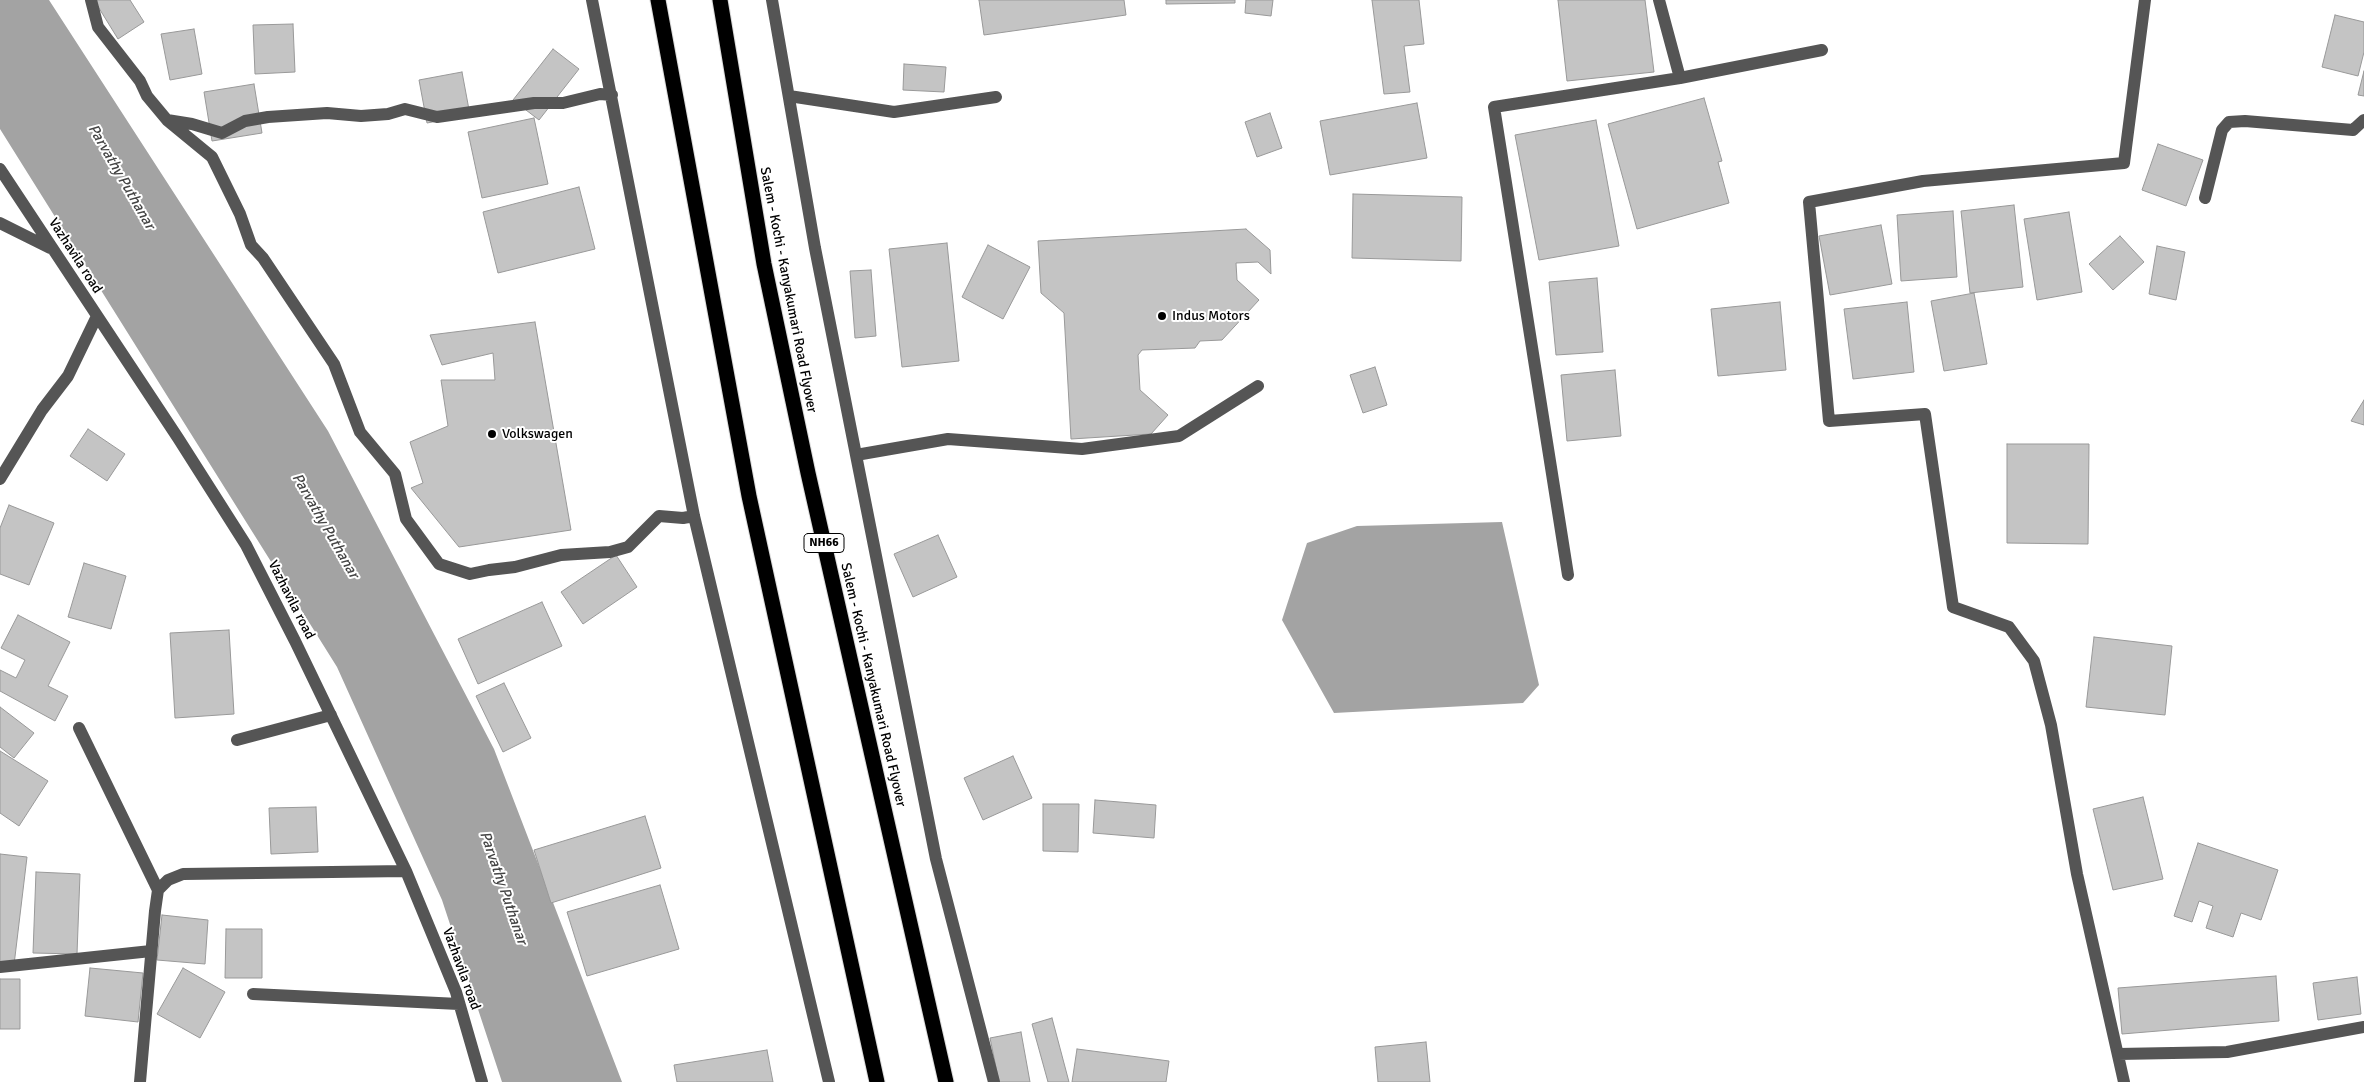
<!DOCTYPE html>
<html>
<head>
<meta charset="utf-8">
<style>
	body { margin:0 }
	canvas { display:block; background:#fff }
</style>
</head>
<body>
<canvas width="2364" height="1082"></canvas>
<script>
const g = document.querySelector('canvas').getContext('2d');
g.lineJoin = 'round';
function paint(path, color) { g.fillStyle = color; g.fill(path, 'evenodd'); }
const poly = rows => new Path2D(rows.map(r => 'M' + r).join(''));
function trace(path, color, width, dash) { g.strokeStyle = color; g.lineWidth = width; g.lineCap = dash ? 'butt' : 'round'; g.setLineDash(dash || []); g.stroke(path); }
function label(font, color, halo, rows, align = 'center') {
  g.font = font + ' Signika,sans-serif'; g.lineWidth = 4; g.setLineDash([]); g.textBaseline = 'middle'; g.strokeStyle = halo; g.fillStyle = color; for (const [text, x, y, turn = 0] of rows) {
    g.save(); g.translate(x, y); g.rotate((+turn || 0) * Math.PI / 180); g.textAlign = isNaN(turn) ? turn : align; if (halo) g.strokeText(text, 0, 0); g.fillText(text, 0, 0); g.restore();
  }
}
paint(poly([
	[0,0,49,0,328,431,494,749,622,1082,502,1082,442,900,337,667,0,129],
	[1502,522,1539,685,1523,703,1334,713,1282,620,1307,543,1357,526]
]), '#a3a3a3');
const building = poly([
	[94,0,130,0,144,22,118,39,94,0],
	[979,0,1124,0,1126,15,984,35,979,0],
	[1166,0,1235,0,1235,3,1166,4,1166,0],
	[1246,0,1273,0,1271,16,1245,13,1246,0],
	[1372,0,1419,0,1424,44,1404,46,1410,92,1384,94,1372,0],
	[1558,0,1645,0,1654,72,1567,81,1558,0],
	[2335,15,2364,22,2364,52,2358,76,2322,67,2335,15],
	[293,24,295,72,255,74,253,25,293,24],
	[194,29,202,74,170,80,161,34,194,29],
	[553,49,579,69,539,120,513,100,553,49],
	[904,64,946,67,944,92,903,90,904,64],
	[2364,71,2364,96,2358,95,2364,71],
	[462,72,470,115,427,123,419,80,462,72],
	[254,84,262,133,212,141,204,92,254,84],
	[1704,98,1722,161,1718,162,1729,203,1637,229,1608,124,1704,98],
	[1417,103,1427,158,1330,175,1320,121,1417,103],
	[1270,113,1282,148,1257,157,1245,122,1270,113],
	[534,118,548,184,482,198,468,132,534,118],
	[1596,120,1619,246,1539,260,1515,135,1596,120],
	[2158,144,2203,160,2186,206,2142,190,2158,144],
	[579,187,595,249,498,273,483,212,579,187],
	[1353,194,1462,197,1461,261,1352,258,1353,194],
	[2014,205,2023,287,1970,293,1961,211,2014,205],
	[1953,211,1957,277,1901,281,1897,215,1953,211],
	[2069,212,2082,292,2037,300,2024,219,2069,212],
	[1881,225,1892,284,1830,295,1819,236,1881,225],
	[1246,229,1270,250,1271,274,1258,262,1236,263,1237,280,1259,300,1222,340,1200,341,1195,348,1142,350,1138,355,1140,390,1168,415,1151,434,1071,439,1064,313,1041,293,1038,241,1246,229],
	[2120,236,2144,262,2113,290,2089,264,2120,236],
	[947,243,959,361,902,367,889,249,947,243],
	[988,245,1030,267,1003,319,962,297,988,245],
	[2157,246,2185,252,2176,300,2149,294,2157,246],
	[871,270,876,336,855,338,850,271,871,270],
	[1597,278,1603,352,1556,355,1549,282,1597,278],
	[1974,293,1987,364,1944,371,1931,301,1974,293],
	[1780,302,1786,370,1718,376,1711,309,1780,302],
	[1907,302,1914,372,1853,379,1844,309,1907,302],
	[535,322,571,530,459,547,411,488,423,483,410,442,448,426,441,380,495,380,493,353,442,365,430,335,535,322],
	[1375,367,1387,405,1363,413,1350,375,1375,367],
	[1615,370,1621,436,1567,441,1561,375,1615,370],
	[2364,400,2364,425,2351,421,2364,400],
	[88,429,125,454,107,481,70,456,88,429],
	[2007,444,2089,444,2088,544,2007,543,2007,444],
	[9,505,54,523,29,585,0,574,0,528,9,505],
	[938,535,957,577,913,597,894,554,938,535],
	[616,555,637,587,583,624,561,592,616,555],
	[84,563,126,576,111,629,68,617,84,563],
	[542,602,562,646,478,684,458,639,542,602],
	[18,615,70,642,48,686,68,696,55,721,0,691,0,670,16,678,25,660,1,648,18,615],
	[229,630,234,714,175,718,170,633,229,630],
	[2094,637,2172,646,2165,715,2086,707,2094,637],
	[504,683,531,738,503,752,476,696,504,683],
	[0,707,34,733,14,758,0,747,0,707],
	[0,751,48,781,19,826,0,813,0,751],
	[1013,756,1032,798,983,820,964,778,1013,756],
	[2143,797,2163,879,2113,890,2093,809,2143,797],
	[1095,800,1156,805,1154,838,1093,833,1095,800],
	[1043,804,1079,804,1078,852,1043,851,1043,804],
	[316,807,318,852,271,854,269,808,316,807],
	[645,816,661,868,551,903,534,850,645,816],
	[2198,843,2278,870,2261,920,2241,913,2233,937,2206,928,2213,906,2199,901,2192,922,2174,916,2198,843],
	[0,854,27,857,14,965,0,963,0,854],
	[36,872,80,874,77,954,33,953,36,872],
	[660,885,679,949,587,976,567,912,660,885],
	[162,915,208,920,205,964,157,960,162,915],
	[226,929,262,929,262,978,225,978,226,929],
	[90,968,143,973,138,1022,85,1016,90,968],
	[183,968,225,992,200,1038,157,1014,183,968],
	[2276,976,2279,1021,2122,1034,2118,988,2276,976],
	[2357,977,2361,1014,2318,1020,2313,983,2357,977],
	[0,979,20,979,20,1029,0,1029,0,979],
	[1052,1018,1069,1082,1048,1082,1032,1024,1052,1018],
	[1021,1032,1030,1082,999,1082,990,1038,1021,1032],
	[1426,1042,1430,1082,1378,1082,1375,1047,1426,1042],
	[1077,1049,1169,1061,1166,1082,1072,1082,1077,1049],
	[767,1050,773,1082,677,1082,674,1065,767,1050]
]);
paint(building, '#c4c4c4');
trace(building, '#999', 1);
const highway = poly([
	[658,0,749,496,877,1082],
	[720,0,764,264,808,473,946,1082]
]);
trace(highway, '#dbdbdb', 17);
trace(poly([
	[91,0,98,27,140,81,147,96,167,120,192,124,222,133,245,121,268,117,327,113,361,116,388,114,405,109,437,117,534,103,563,103,600,94,612,95],
	[592,0,694,516,829,1082],
	[772,0,815,248,936,859,994,1082],
	[1659,0,1680,78],
	[789,96,894,112,996,97],
	[167,120,212,157,240,214,251,245,263,258,334,364,360,432,395,474,406,519,439,564,470,574,489,570,515,567,561,555,610,552,628,547,659,516,683,518,694,516],
	[0,169,178,438,246,545,295,641,406,871,456,992,482,1082],
	[2205,198,2222,130,2229,122,2245,121,2353,130,2364,120],
	[0,223,50,248],
	[856,455,948,439,1082,449,1179,436,1258,386],
	[0,479,42,410,68,376,97,316],
	[1568,575,1494,107,1680,78,1822,50],
	[79,728,158,890],
	[237,740,331,715],
	[0,967,151,951],
	[253,994,459,1004],
	[2118,1054,2227,1052,2364,1027],
	[140,1082,155,911,158,890,168,880,183,874,406,871],
	[2124,1082,2077,874,2051,725,2034,661,2009,627,1953,607,1925,414,1829,421,1809,202,1923,181,2124,163,2145,0]
]), '#555', 12);
trace(highway, '#000', 15);
for (const [x, y, r, color] of [
	[1162,316,5,"#000"],
	[492,434,5,"#000"]
]) { const dot = new Path2D(); dot.arc(x, y, r, 0, 2 * Math.PI); g.fillStyle = color; g.fill(dot); trace(dot, '#fff', 2); }
for (const [x, y, w] of [
	[824,543,40]
]) { const box = new Path2D(); box.roundRect(x - w / 2, y - 9.5, w, 19, 4); g.fillStyle = '#fff'; g.fill(box); trace(box, '#000', 1); }
label('bold 12px', '#000', null, [
	["NH66",824,543]
]);
label('14px', '#000', '#fff', [
	["Vazhavila road",75,256,57],
	["Salem - Kochi - Kanyakumari Road Flyover",788,290,79],
	["Vazhavila road",291,600,63],
	["Salem - Kochi - Kanyakumari Road Flyover",873,685,77],
	["Vazhavila road",461,969,70]
]);
label('14px', '#000', '#fff', [
	["Indus Motors",1172,316],
	["Volkswagen",502,434]
], 'left');
label('italic 15px', '#444', '#fff', [
	["Parvathy Puthanar",121,177,60],
	["Parvathy Puthanar",325,526,60],
	["Parvathy Puthanar",503,888,71]
]);
</script>
</body>
</html>
